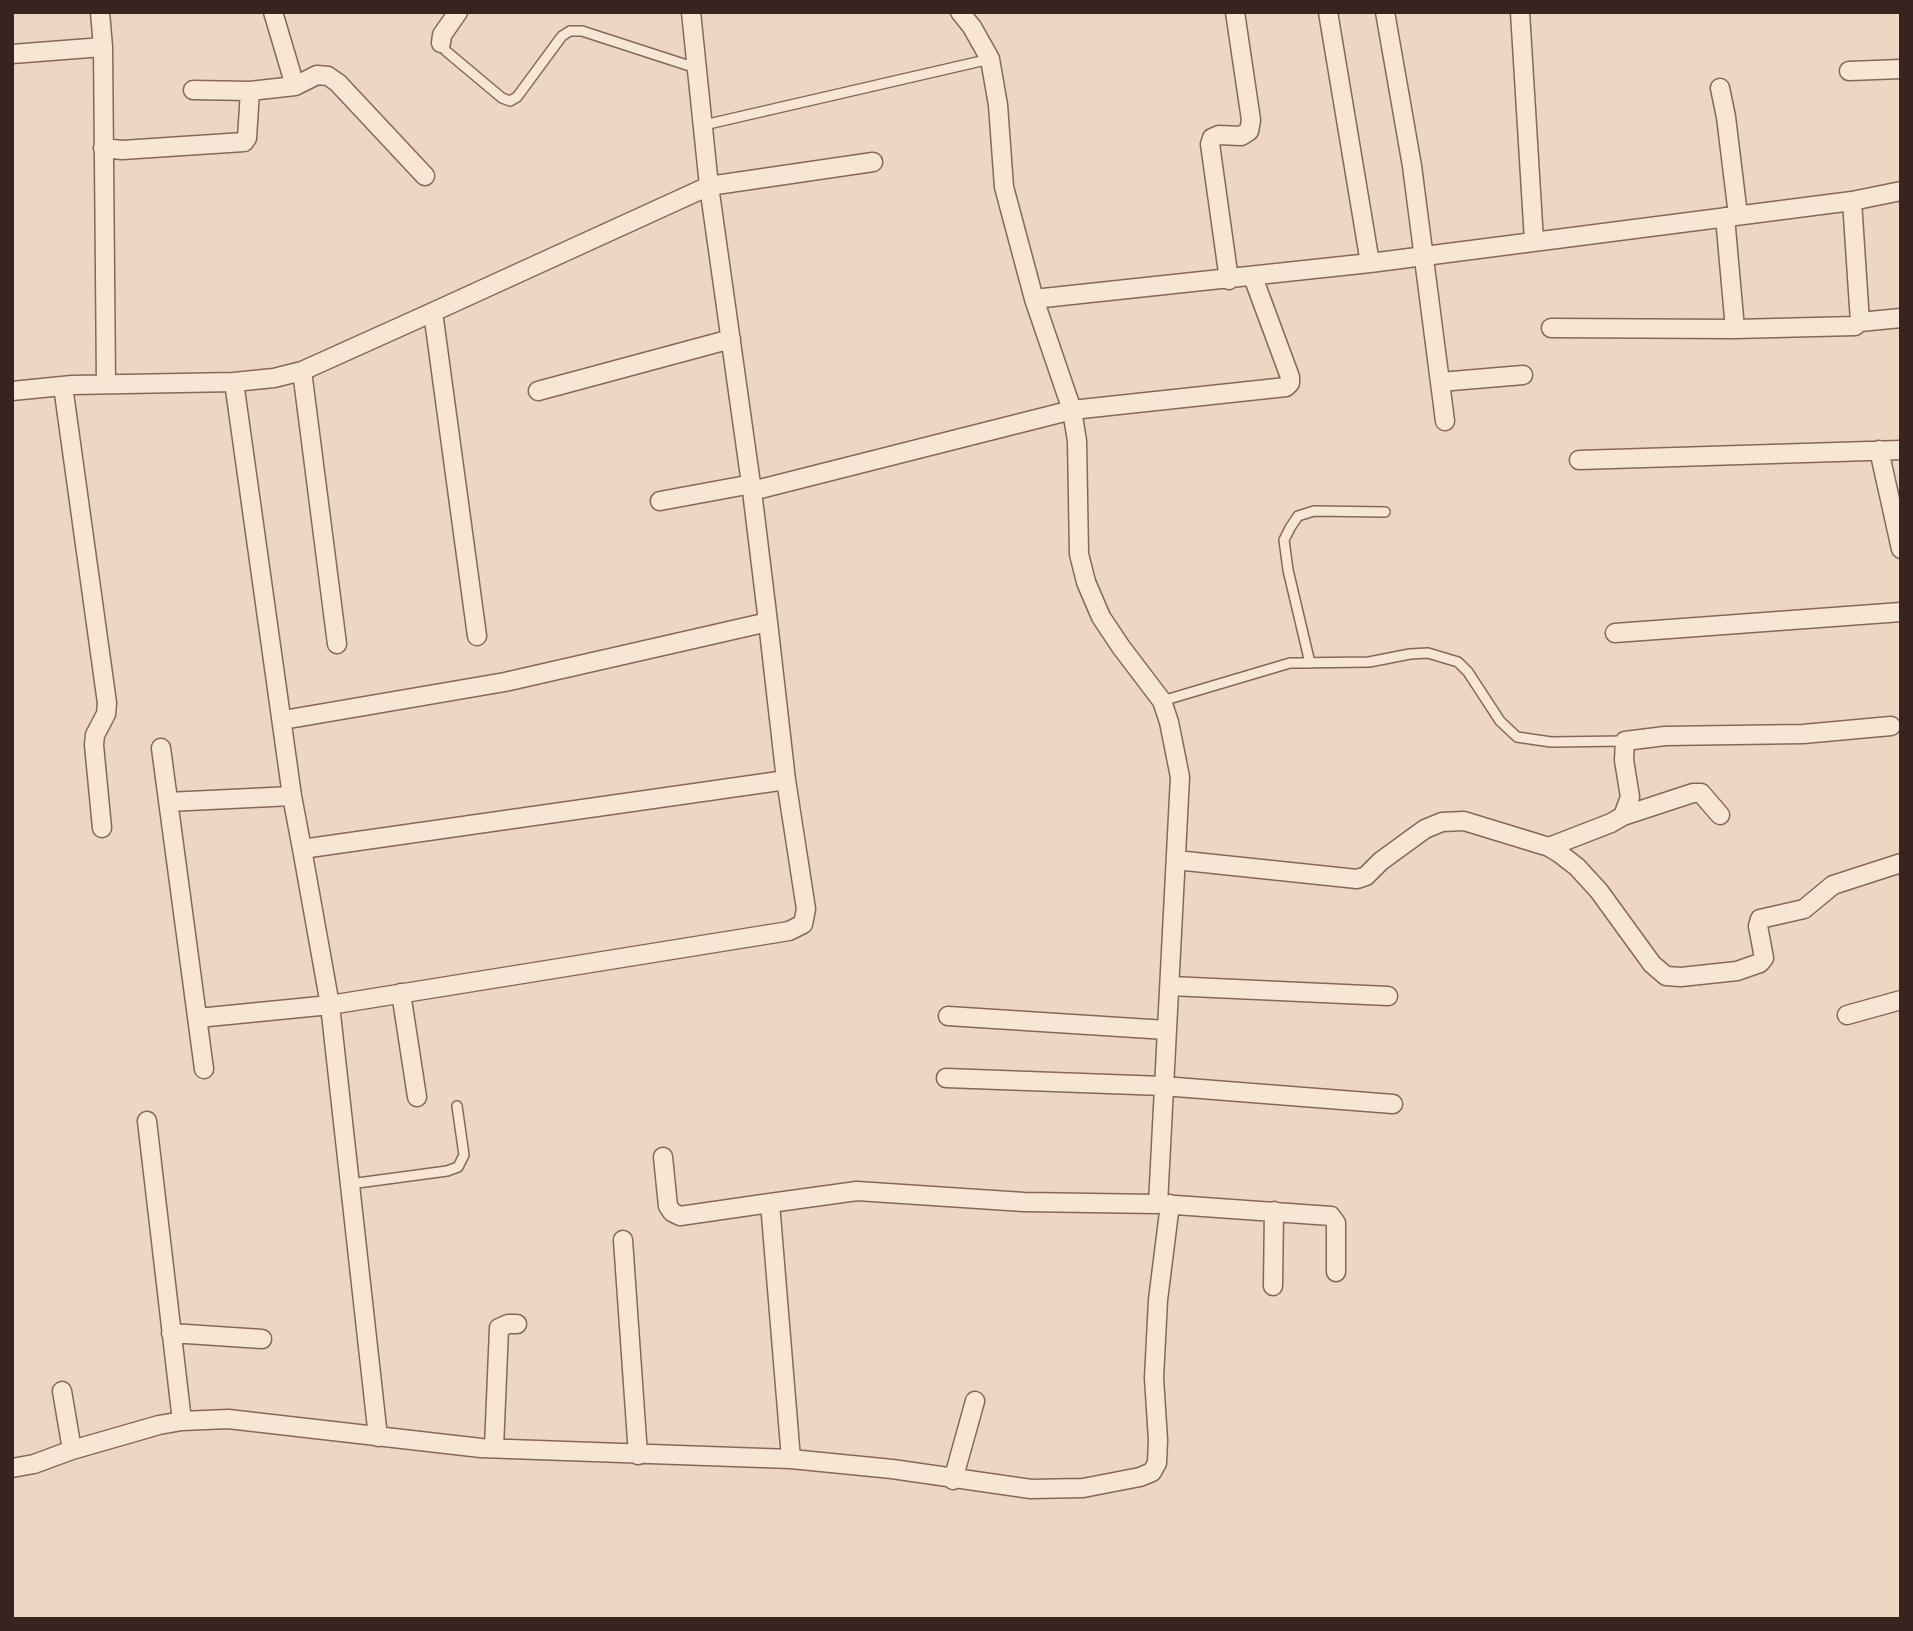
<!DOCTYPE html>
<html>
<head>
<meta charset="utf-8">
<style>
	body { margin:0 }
	#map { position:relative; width:1913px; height:1631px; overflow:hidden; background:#edd6c2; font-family:Bitter,serif }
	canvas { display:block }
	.frame { position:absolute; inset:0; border:14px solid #37241e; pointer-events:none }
</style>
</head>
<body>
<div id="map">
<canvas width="1913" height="1631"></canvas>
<div class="frame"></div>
</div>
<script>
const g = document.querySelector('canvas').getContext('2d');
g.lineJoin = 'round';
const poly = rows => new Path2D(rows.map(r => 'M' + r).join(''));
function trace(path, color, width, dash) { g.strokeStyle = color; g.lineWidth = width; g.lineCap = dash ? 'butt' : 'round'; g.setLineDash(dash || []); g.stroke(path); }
const service = poly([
	[441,43,446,51,502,98,510,101,517,97,562,36,570,31,582,31,696,68],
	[704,125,990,59],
	[1310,663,1288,570,1284,540,1290,528,1298,516,1314,511,1385,512],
	[1162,701,1290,663,1369,662,1410,654,1428,653,1458,662,1468,672,1500,721,1517,737,1551,742,1625,741],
	[350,1184,447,1171,458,1167,464,1155,457,1106]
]);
const minor = poly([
	[100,12,103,47,106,384],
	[1328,12,1370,263],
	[1385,12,1412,166,1445,421],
	[1520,12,1534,241],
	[441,43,442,35,458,12],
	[12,54,103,47],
	[1849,71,1901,69],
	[295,86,317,75,328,76,338,83,425,176],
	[1720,88,1726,117,1738,215],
	[193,90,250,91,295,86,273,12],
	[103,148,122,150,244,142,247,138,250,91],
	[1852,201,1860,322],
	[1725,217,1735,329],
	[1229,280,1210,144,1212,138,1219,135,1241,136,1249,131,1251,120,1235,12],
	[1034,299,1370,263,1852,201,1901,191],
	[1551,328,1735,329,1855,326,1860,322,1901,318],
	[302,371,337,644],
	[234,382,292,796,302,849,786,780],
	[1440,382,1523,375],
	[63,386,107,703,106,714,95,735,94,745,102,828],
	[12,391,72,385,234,382,274,378,302,371,433,312],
	[538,391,731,339],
	[1879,450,1901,549],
	[1579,460,1901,450],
	[752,491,1072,410,1286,387,1290,383,1290,377,1253,277],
	[660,501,752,484],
	[1615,633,1901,612],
	[477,636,433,312,709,186,873,162],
	[283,720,505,682,768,622,752,491,709,186,691,12],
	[161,748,204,1069],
	[168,802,292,796],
	[1623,816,1693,793,1701,793,1720,815],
	[1549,847,1611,823,1623,816,1630,797,1624,760,1625,741,1665,736,1803,734,1891,726],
	[302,849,330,1005,378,1437],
	[1176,860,1357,879,1366,876,1381,861,1425,829,1442,822,1464,821,1549,847,1559,853,1577,867,1599,891,1652,964,1666,976,1681,977,1737,971,1760,963,1764,958,1758,926,1760,919,1804,909,1833,885,1901,863],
	[1170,986,1388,996],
	[401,993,417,1097],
	[1847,1015,1901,1000],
	[948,1016,1166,1030],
	[198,1018,330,1005,789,931,803,924,806,909,786,780,768,622],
	[946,1078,1163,1086,1393,1104],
	[147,1121,182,1421],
	[663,1157,668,1206,672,1212,680,1216,770,1203],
	[1161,1204,1331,1216,1336,1223,1336,1272],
	[623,1240,638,1455],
	[1273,1286,1274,1211],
	[171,1333,262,1339],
	[62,1391,72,1450],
	[494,1448,499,1328,508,1324,517,1324],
	[791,1459,770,1203,857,1191,1024,1202,1158,1204,1180,777,1169,722,1162,701,1121,647,1101,617,1086,582,1079,554,1077,441,1072,410,1034,299,1004,187,998,105,990,59,972,27,960,12],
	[12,1468,34,1464,72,1450,159,1425,182,1421,228,1419,481,1448,791,1459,892,1469,1031,1489,1083,1488,1140,1477,1152,1472,1157,1463,1158,1440,1154,1378,1158,1300,1170,1204],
	[953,1480,975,1401]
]);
trace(service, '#87675a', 12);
trace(minor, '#87675a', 21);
trace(service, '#f8e6d5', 9);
trace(minor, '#f8e6d5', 18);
</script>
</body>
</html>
